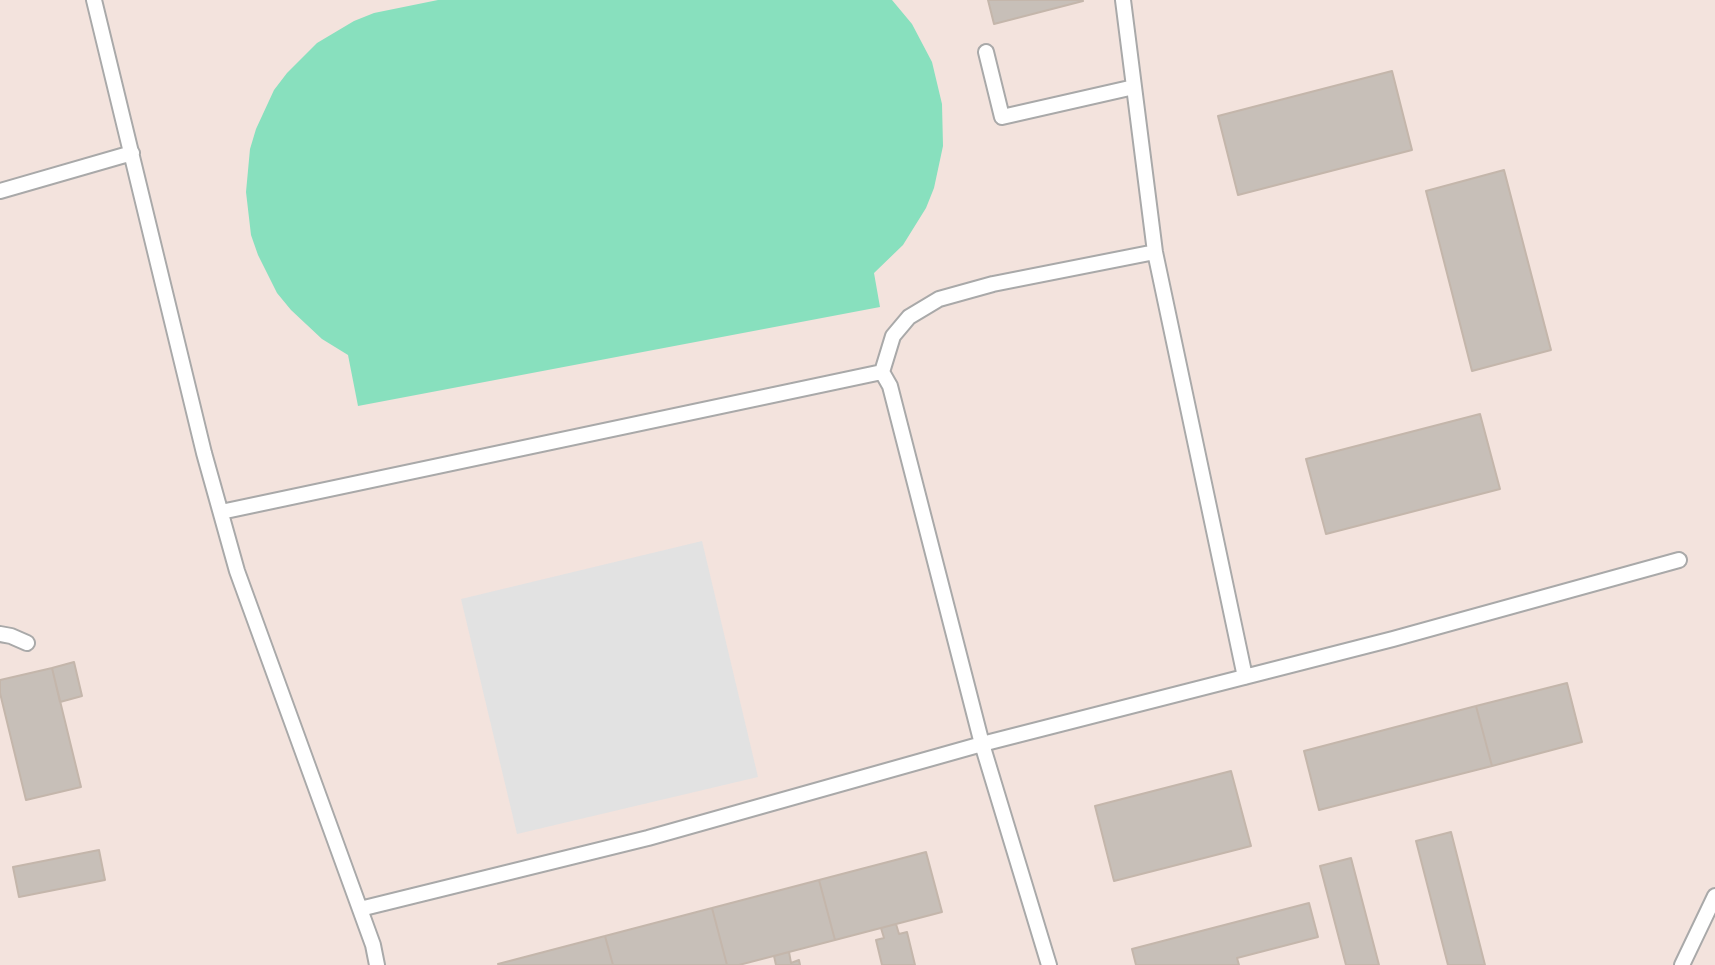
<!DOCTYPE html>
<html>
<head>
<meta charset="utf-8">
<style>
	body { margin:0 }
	canvas { display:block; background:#f2efe9 }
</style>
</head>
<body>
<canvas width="1715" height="965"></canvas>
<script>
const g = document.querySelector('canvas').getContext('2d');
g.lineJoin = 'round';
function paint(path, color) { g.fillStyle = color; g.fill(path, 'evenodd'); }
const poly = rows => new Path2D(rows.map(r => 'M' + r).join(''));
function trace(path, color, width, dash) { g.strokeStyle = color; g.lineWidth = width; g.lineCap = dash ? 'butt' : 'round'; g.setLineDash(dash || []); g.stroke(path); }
paint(poly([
	[0,0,1715,0,1715,965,0,965]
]), '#f3e3dd');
paint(poly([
	[438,0,892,0,912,24,932,62,942,104,943,146,934,188,926,208,903,245,874,273,880,307,358,406,348,355,322,339,291,310,277,293,258,255,251,235,246,192,250,149,256,129,274,90,287,73,317,43,354,21,374,13]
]), '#88e0be');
paint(poly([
	[702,541,758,777,517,834,461,599]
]), '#e2e2e2');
const building = poly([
	[988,0,1082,0,1083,1,994,24,988,0],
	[1392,71,1412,150,1238,195,1218,116,1392,71],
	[1504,170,1551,350,1472,371,1426,191,1504,170],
	[1480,414,1500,489,1326,534,1306,459,1480,414],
	[74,662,82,696,60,702,52,668,74,662],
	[52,668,81,787,26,800,0,693,0,680,52,668],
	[1567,683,1582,742,1492,766,1476,706,1567,683],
	[1476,706,1492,766,1319,810,1304,751,1476,706],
	[1231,771,1251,846,1114,881,1095,806,1231,771],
	[1451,832,1485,965,1448,965,1416,841,1451,832],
	[99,850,105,880,19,897,13,867,99,850],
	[926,852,942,912,835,940,819,880,926,852],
	[1351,858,1379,965,1346,965,1320,866,1351,858],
	[819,880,835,940,739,965,727,965,712,908,819,880],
	[1309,903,1318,937,1237,958,1239,965,1136,965,1132,949,1309,903],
	[712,908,727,965,613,965,605,936,712,908],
	[896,924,899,934,907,932,915,965,882,965,876,940,884,938,881,928,896,924],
	[605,936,613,965,499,965,498,964,605,936],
	[789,952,791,963,799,960,800,965,776,965,774,956,789,952]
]);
paint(building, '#c7bfb8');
trace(building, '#c4b6ab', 2);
const service = poly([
	[94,0,204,453,237,571,373,945,377,965],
	[1123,0,1155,252,1245,677],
	[986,52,1002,117,1134,87],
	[0,191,132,153],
	[221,512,882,372],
	[0,634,11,636,27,643],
	[360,909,648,838,982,744,1393,639,1679,560],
	[1049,965,982,744,890,386,882,372,893,336,909,317,939,299,993,284,1155,252],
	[1682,965,1715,896]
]);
trace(service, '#a9a9a9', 18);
trace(service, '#fff', 14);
</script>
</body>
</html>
